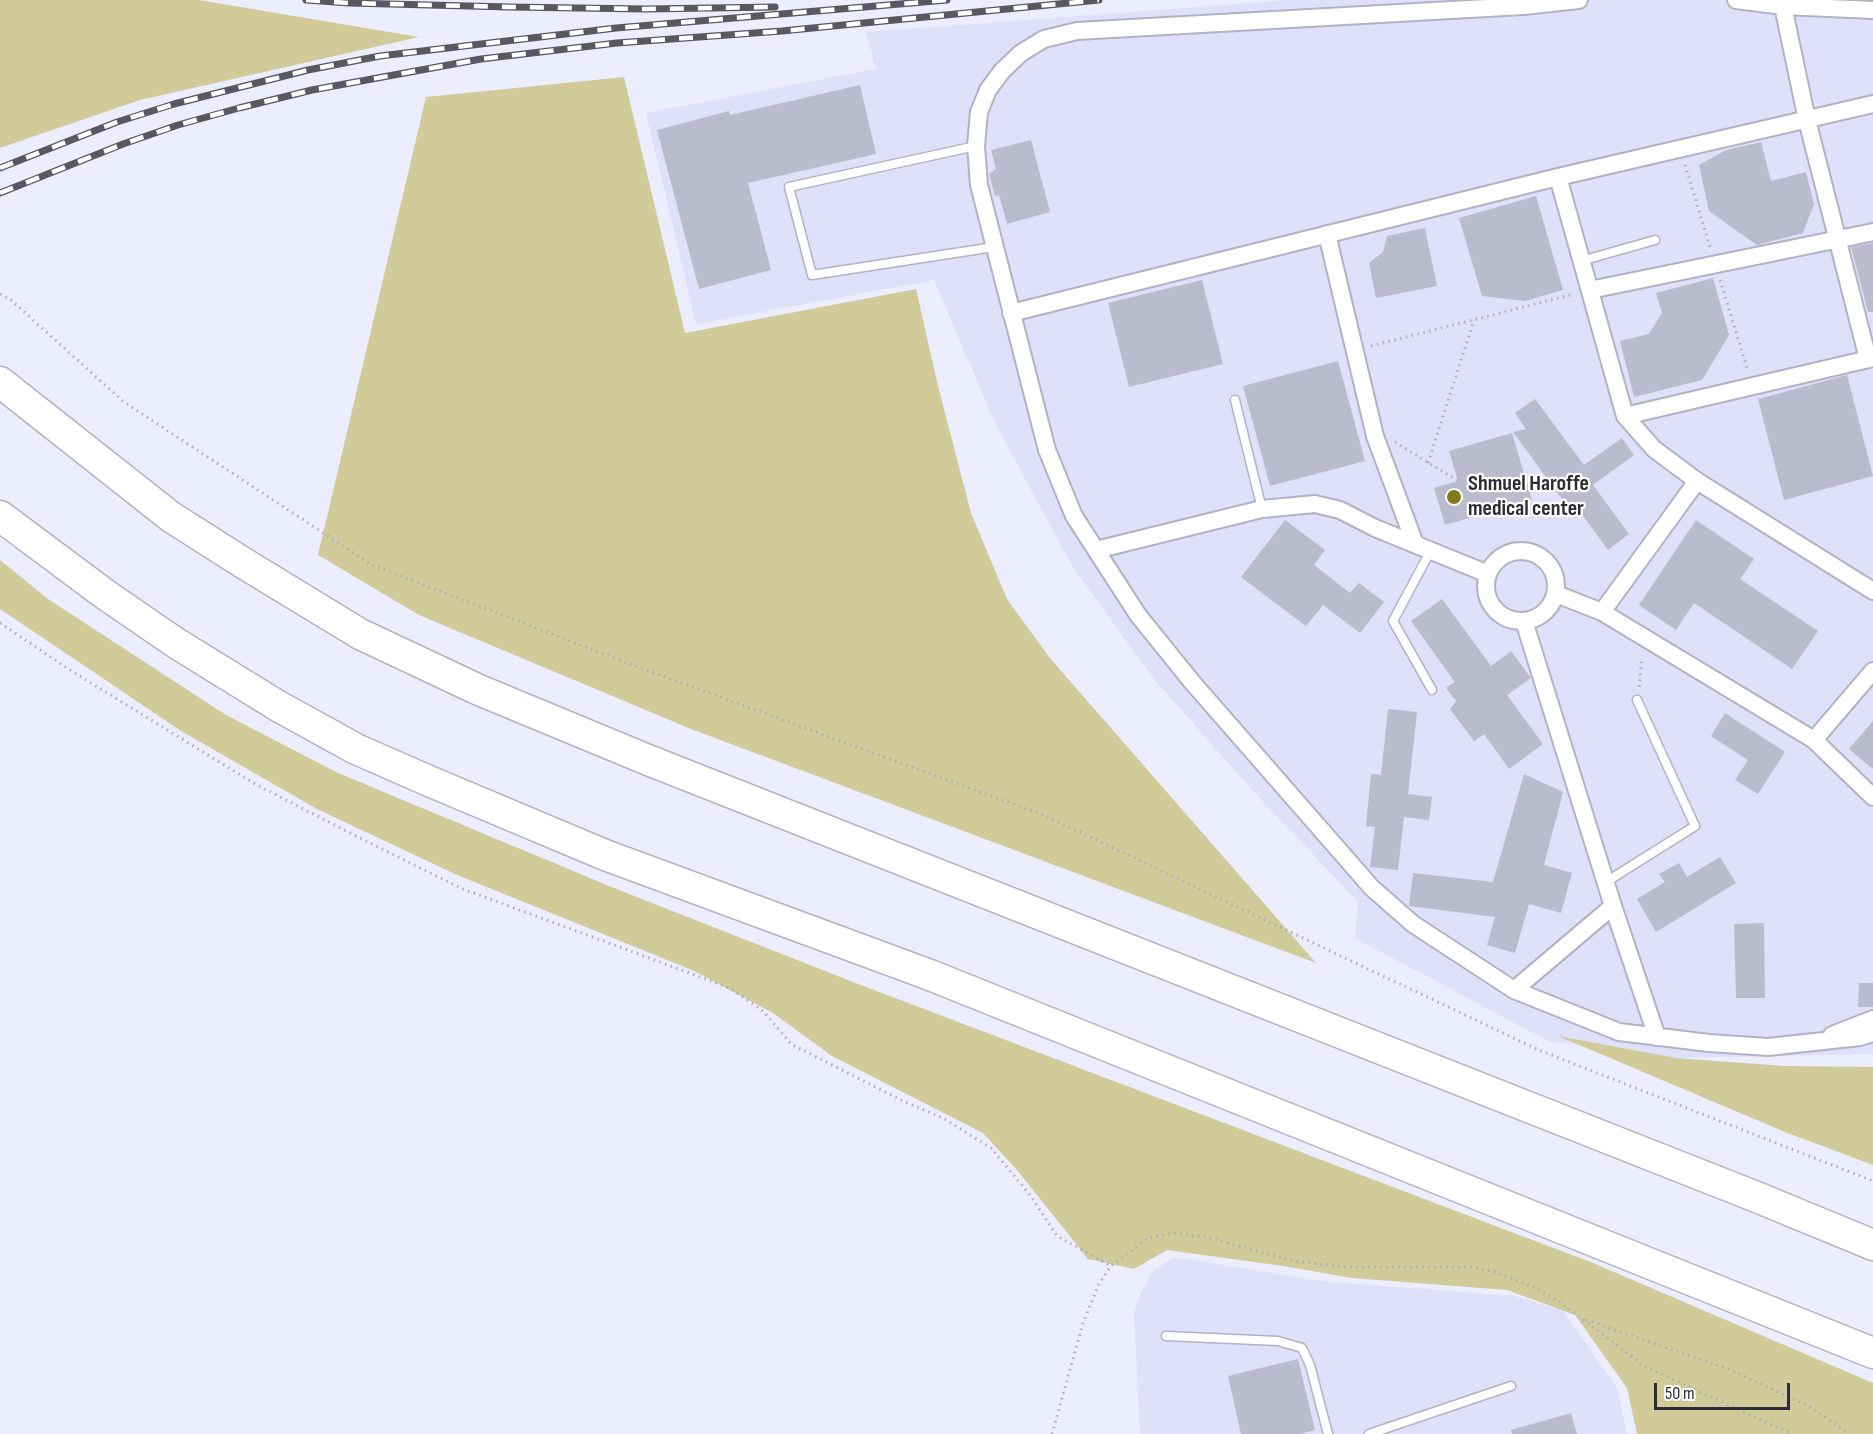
<!DOCTYPE html>
<html>
<head>
<meta charset="utf-8">
<style>
	body { margin:0 }
	#map { position:relative; width:1873px; height:1434px; overflow:hidden; background:#ecedff; font-family:"Sofia Sans Condensed",sans-serif }
	canvas { display:block }
	.scale { position:absolute; left:1654px; top:1383px; width:136px; height:27px; box-sizing:border-box; border:3px solid #2c2c33; border-top:0; padding-left:8px; font-size:18px; line-height:21px; white-space:nowrap; color:#2c2c33; -webkit-text-stroke:4px #fff; paint-order:stroke }
</style>
</head>
<body>
<div id="map">
<canvas width="1873" height="1434"></canvas>
<div class="scale">50 m</div>
</div>
<script>
const g = document.querySelector('canvas').getContext('2d');
g.lineJoin = 'round';
function paint(path, color) { g.fillStyle = color; g.fill(path, 'evenodd'); }
const poly = rows => new Path2D(rows.map(r => 'M' + r).join(''));
function trace(path, color, width, dash) { g.strokeStyle = color; g.lineWidth = width; g.lineCap = dash ? 'butt' : 'round'; g.setLineDash(dash || []); g.stroke(path); }
function label(font, color, halo, rows, align = 'center') {
  g.font = font + ' "Sofia Sans Condensed",sans-serif'; g.lineWidth = 4.5; g.setLineDash([]); g.textBaseline = 'middle'; g.strokeStyle = halo; g.fillStyle = color; for (const [text, x, y, turn = 0] of rows) {
    g.save(); g.translate(x, y); g.rotate((+turn || 0) * Math.PI / 180); g.textAlign = isNaN(turn) ? turn : align; if (halo) g.strokeText(text, 0, 0); g.fillText(text, 0, 0); g.restore();
  }
}
paint(poly([
	[1290,0,1873,0,1873,1054,1676,1058,1548,1041,1355,938,1358,902,1253,791,1154,679,1074,569,996,425,934,280,696,324,646,113,876,69,866,32],
	[1175,1257,1320,1281,1515,1296,1563,1311,1617,1388,1627,1434,1140,1434,1134,1313,1141,1292,1154,1270]
]), '#dfe0fa');
paint(poly([
	[0,0,199,0,419,37,140,100,0,148],
	[624,77,685,333,916,289,938,386,971,513,1007,599,1049,657,1316,963,691,729,419,615,318,555,426,97],
	[0,560,48,599,226,715,338,773,614,888,853,982,1593,1263,1873,1383,1873,1434,1637,1434,1627,1388,1575,1315,1507,1290,1352,1278,1283,1266,1167,1250,1134,1269,1088,1259,1017,1170,983,1133,832,1056,773,1013,692,970,457,875,317,809,181,731,0,609],
	[1558,1036,1676,1058,1784,1066,1873,1067,1873,1165,1785,1132]
]), '#d0cb99');
paint(poly([
	[860,85,876,154,748,183,771,270,699,289,657,130,729,111,730,115],
	[1031,140,1050,212,1007,224,999,195,995,196,989,174,996,169,991,150],
	[1761,142,1771,181,1806,172,1814,204,1803,233,1757,245,1709,211,1699,165,1726,150],
	[1536,196,1563,290,1525,301,1482,296,1459,218],
	[1425,228,1437,286,1376,298,1369,263,1383,252,1387,236],
	[1873,243,1873,312,1868,312,1851,247],
	[1713,278,1729,335,1702,380,1634,397,1620,341,1649,334,1662,313,1656,293],
	[1202,280,1223,364,1129,387,1108,303],
	[1338,361,1365,461,1270,486,1243,386],
	[1847,375,1873,476,1784,500,1758,399],
	[1535,399,1584,465,1622,438,1634,455,1593,485,1629,534,1608,550,1579,510,1572,513,1513,432,1526,429,1515,413],
	[1512,433,1532,500,1445,525,1434,488,1458,481,1449,451],
	[1285,520,1325,550,1314,565,1350,593,1359,583,1384,602,1360,633,1323,605,1306,626,1241,577],
	[1696,520,1754,559,1740,579,1818,631,1792,669,1694,603,1676,630,1639,605],
	[1442,599,1491,666,1511,651,1531,678,1507,695,1543,744,1509,769,1484,734,1474,741,1450,709,1456,701,1446,688,1455,682,1411,621],
	[1388,709,1417,712,1408,794,1432,797,1429,820,1404,817,1398,870,1370,867,1375,827,1366,826,1371,774,1381,775],
	[1725,713,1785,752,1758,794,1735,780,1748,760,1711,736],
	[1873,721,1873,769,1849,749],
	[1524,774,1563,792,1544,865,1572,873,1561,913,1529,904,1515,953,1487,945,1495,917,1409,906,1413,873,1493,882],
	[1720,857,1736,883,1656,932,1637,899,1665,882,1659,874,1679,863,1687,877],
	[1764,923,1765,998,1736,998,1734,924],
	[1859,983,1873,983,1873,1007,1858,1007],
	[1298,1359,1315,1430,1300,1434,1241,1434,1228,1376],
	[1571,1413,1577,1434,1512,1434,1511,1430]
]), '#babbcc');
const lane = poly([
	[976,146,789,187,812,275,994,247],
	[1581,261,1655,240],
	[1235,400,1262,509],
	[1431,550,1393,621,1432,690],
	[1606,882,1695,826,1637,700],
	[1166,1336,1278,1341,1302,1348,1310,1365,1328,1434],
	[1369,1434,1511,1386]
]);
const street = poly([
	[1579,0,1523,6,1077,31,1044,39,1021,53,1002,71,988,90,979,112,976,146,979,185,1047,450,1074,516,1138,615,1192,682,1372,888,1413,924,1514,990,1619,1032,1709,1043,1768,1047,1860,1037,1873,1033],
	[1736,0,1783,6,1873,10],
	[1783,6,1807,120,1868,359],
	[1558,177,1625,416,1654,449,1697,481,1873,591],
	[1327,234,1375,436,1415,544],
	[1590,290,1873,232],
	[1011,313,1558,177,1873,104],
	[1625,416,1873,358],
	[1096,550,1262,509,1315,504,1340,510,1375,528,1488,574],
	'1486 586a35 35 0 1 1 70 0a35 35 0 1 1-70 0Z',
	[1556,594,1602,612,1814,740,1873,797],
	[1602,612,1697,481],
	[1524,621,1613,906,1657,1037],
	[1814,740,1873,671],
	[1514,990,1613,906],
	[1832,1035,1873,1019]
]);
const highway = poly([
	[0,382,171,517,245,564,360,634,479,690,648,760,1754,1196,1873,1245],
	[0,516,106,595,176,643,278,706,356,749,429,781,605,855,930,975,1873,1353]
]);
trace(lane, '#b1b2c3', 11);
trace(street, '#b1b2c3', 20);
trace(highway, '#b1b2c3', 33);
trace(poly([
	[1685,165,1710,247],
	[1720,280,1748,371],
	[0,294,11,300,124,402,372,565,638,667,1046,816,1541,1051,1873,1181],
	[1371,346,1574,294],
	[1395,442,1458,481],
	[1428,463,1474,320],
	[0,623,70,670,255,784,360,838,463,889,730,988,763,1011,791,1044,905,1102,943,1118,991,1148,1030,1195,1057,1236,1111,1266],
	[1639,687,1642,658],
	[1586,1320,1731,1370,1810,1407,1849,1434],
	[1052,1434,1083,1323,1099,1284,1111,1266,1148,1238,1174,1233,1206,1237,1294,1261,1345,1267,1471,1267,1492,1271,1534,1287,1560,1302,1646,1367,1792,1434]
]), '#acadbb', 3, [1.5, 4.5]);
trace(lane, '#fff', 8);
trace(street, '#fff', 16);
trace(highway, '#fff', 30);
const rail = poly([
	[306,0,349,3,509,7,646,9,775,7],
	[0,168,117,122,174,104,308,70,380,56,616,28,947,0],
	[0,193,123,144,178,125,239,108,312,90,481,59,617,43,782,31,1099,0]
]);
trace(rail, '#585862', 7);
trace(rail, '#fff', 4.5, [14]);
for (const [x, y, r, color] of [
	[1454,497,8,"#82781c"]
]) { const dot = new Path2D(); dot.arc(x, y, r, 0, 2 * Math.PI); g.fillStyle = color; g.fill(dot); trace(dot, '#fff', 2); }
label('bold 22px', '#2c2c33', '#fff', [
	["Shmuel Haroffe",1468,484],
	["medical center",1468,509]
], 'left');
</script>
</body>
</html>
